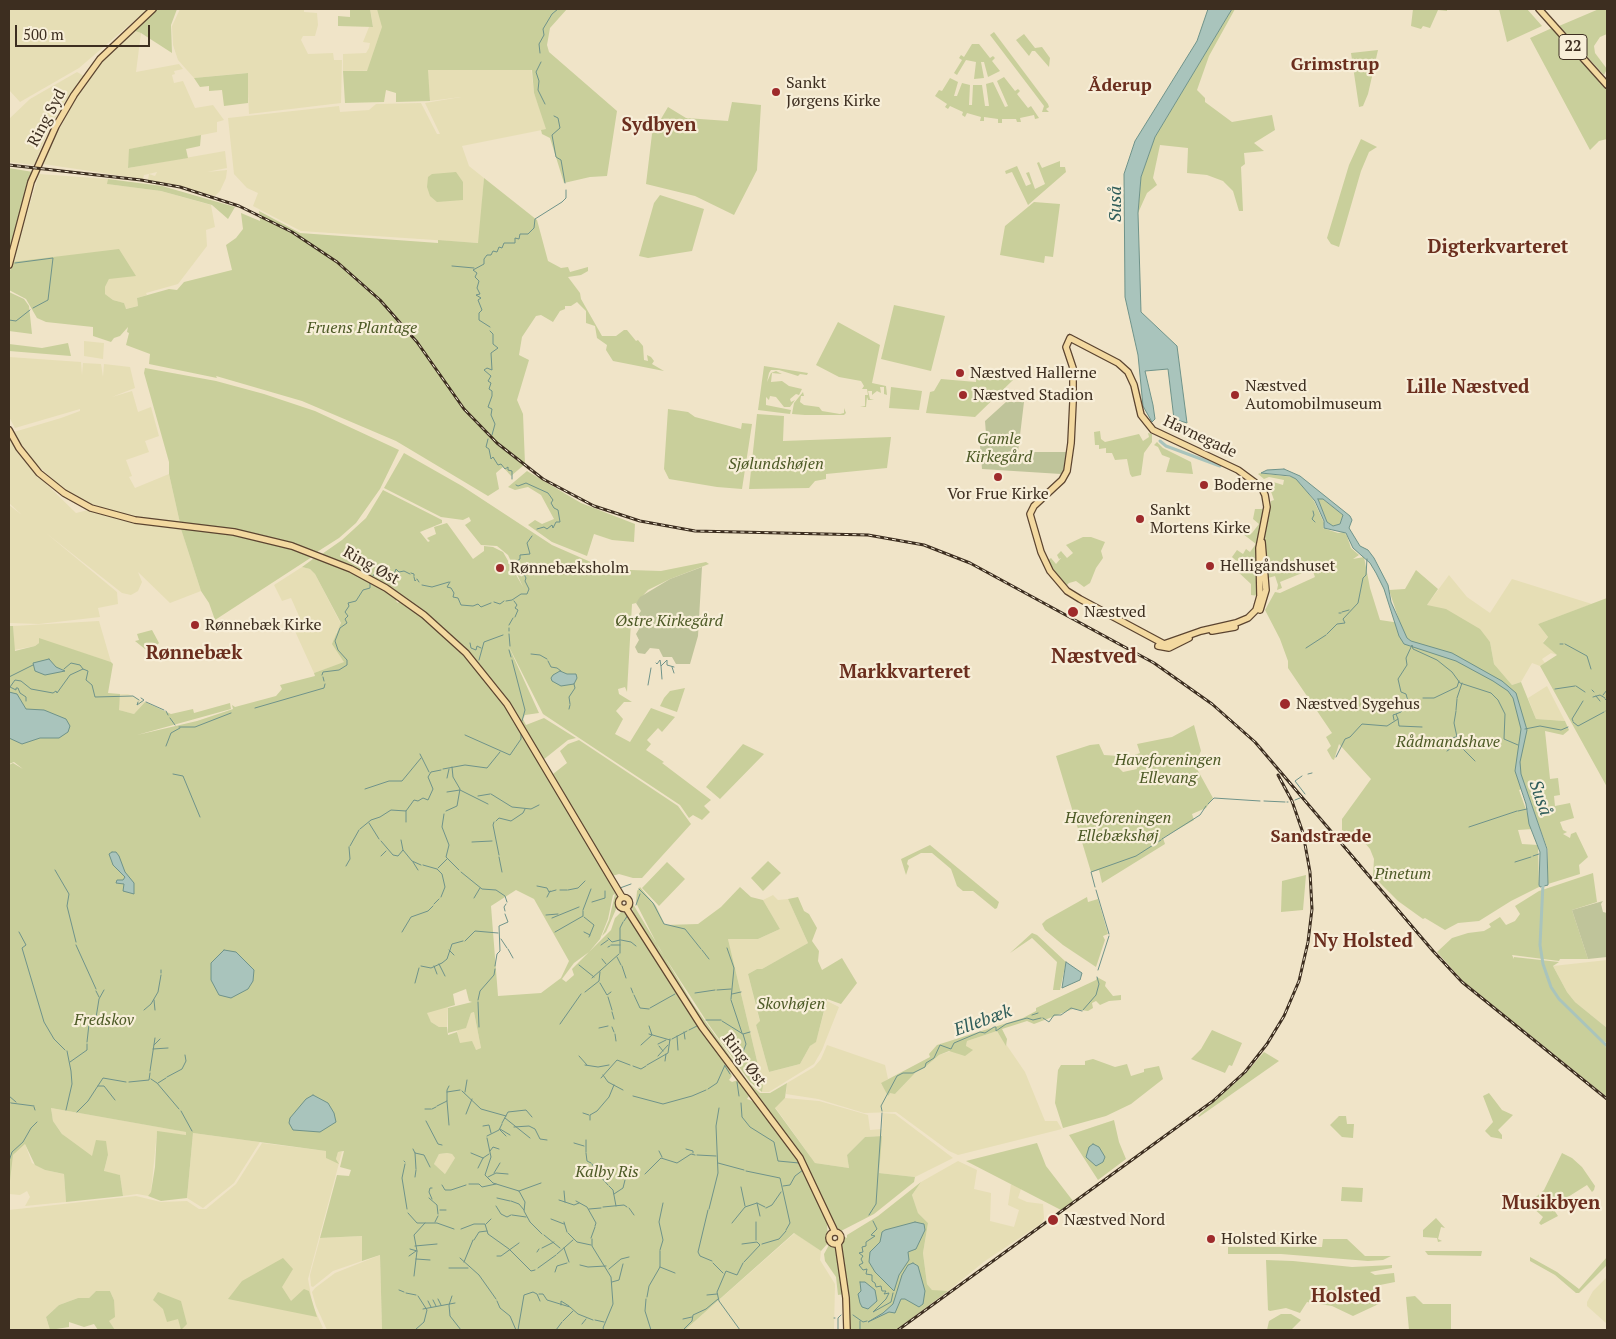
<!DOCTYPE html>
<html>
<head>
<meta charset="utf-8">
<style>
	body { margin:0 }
	#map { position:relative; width:1616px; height:1339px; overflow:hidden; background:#f0e4c8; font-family:"PT Serif",serif }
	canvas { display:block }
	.frame { position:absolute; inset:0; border:10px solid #3d2e20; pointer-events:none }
	.scale { position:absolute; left:15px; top:25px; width:135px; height:22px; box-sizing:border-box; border:2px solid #3d2e20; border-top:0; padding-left:6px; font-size:15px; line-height:18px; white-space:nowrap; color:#3d2e20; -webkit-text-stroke:4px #f7eed8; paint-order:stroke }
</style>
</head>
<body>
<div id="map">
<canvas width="1616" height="1339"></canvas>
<div class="frame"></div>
<div class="scale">500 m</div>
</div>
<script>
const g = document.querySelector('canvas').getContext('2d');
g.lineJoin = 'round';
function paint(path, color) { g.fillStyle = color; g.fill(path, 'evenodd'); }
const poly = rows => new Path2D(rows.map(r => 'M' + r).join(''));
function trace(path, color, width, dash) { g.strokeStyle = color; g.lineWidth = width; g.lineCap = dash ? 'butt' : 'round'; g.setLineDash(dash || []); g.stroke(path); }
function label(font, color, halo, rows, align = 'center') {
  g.font = font + ' "PT Serif",serif'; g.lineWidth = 4.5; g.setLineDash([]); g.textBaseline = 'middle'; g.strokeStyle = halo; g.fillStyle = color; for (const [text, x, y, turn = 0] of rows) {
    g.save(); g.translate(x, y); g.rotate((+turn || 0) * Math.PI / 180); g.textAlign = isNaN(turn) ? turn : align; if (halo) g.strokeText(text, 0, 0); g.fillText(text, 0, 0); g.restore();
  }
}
paint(poly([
	[9,9,148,9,79,68,20,102,9,90],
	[180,9,304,9,304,12,317,13,318,25,315,36,303,36,301,40,308,54,333,53,334,60,342,60,341,103,249,114,247,73,194,78,178,60,173,45,172,26],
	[370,9,524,9,534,93,547,129,462,146,469,166,484,178,479,243,301,231,253,206,258,193,247,188,234,174,228,118,339,106,340,112,369,110,376,104,421,103,437,134,440,134,425,103,461,97,430,101,427,70,343,71,343,54,366,53,369,48,370,43,363,42,369,27,373,26],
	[132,30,141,33,136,72,179,64,183,69,174,71,175,74,172,75,174,83,183,81,195,108,213,105,224,120,217,122,217,132,130,149,128,168,225,151,227,168,207,172,227,170,226,178,220,191,215,196,148,180,149,174,155,176,157,172,144,175,143,179,43,164,50,146,78,95,110,51],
	[77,72,84,76,64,103,50,127,34,165,9,162,9,119,30,99],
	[39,174,108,179,108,184,161,191,211,205,215,227,206,230,207,246,178,284,146,293,147,295,137,298,138,306,125,309,124,303,113,300,105,294,105,287,109,279,12,262],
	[84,341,104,343,103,359,84,356],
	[9,357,81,362,82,375,83,363,101,364,103,377,104,364,130,367,135,388,112,397,132,391,138,412,151,407,159,436,145,441,149,452,126,460,132,476,129,477,135,488,169,474,180,523,129,517,80,500,61,487,33,461,18,441,14,432,61,418,80,411,80,409,15,428,9,417],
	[9,436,14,446,31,469,76,513,88,510,120,520,181,529,201,591,170,603,138,572,142,582,138,591,131,595,122,593,46,533,117,592,118,604,98,608,100,617,39,624,9,623,9,505,22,515,9,503],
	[302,567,310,569,315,574,341,624,336,633,345,662,314,673,294,629,303,625,291,598,282,601,274,585],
	[1449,575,1467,597,1490,613,1512,579,1592,604,1538,624,1548,637,1543,642,1557,655,1551,653,1542,659,1545,663,1540,666,1532,663,1521,682,1512,685,1494,664,1490,642,1427,605],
	[99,621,111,662,39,639,39,643,35,646,14,650,13,626],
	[1547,686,1565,721,1536,719,1528,698],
	[120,694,128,694,145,702,134,714,118,710],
	[773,895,778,900,788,899,808,943,762,969,757,969,748,974,760,1022,756,1025,769,1072,800,1064,810,1046,816,1041,827,1001,839,1007,822,1050,814,1064,769,1092,762,1092,763,1086,728,939,758,939,780,929,763,900],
	[1607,960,1607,1028,1575,1002,1567,992,1553,966],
	[442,1007,448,1007,447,1027,439,1027,431,1022,426,1013],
	[474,1012,481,1048,476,1050,460,1043,457,1030,466,1027,471,1013],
	[997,1031,1025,1072,1045,1121,1057,1121,1062,1129,958,1155,949,1151,896,1112,864,1113,818,1099,786,1094,787,1083,814,1067,821,1059,827,1045,885,1065,888,1079,881,1084,895,1094,916,1072,924,1068,939,1055,966,1046,967,1041],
	[785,1098,819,1101,868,1115,870,1130,882,1129,883,1113,895,1114,953,1158,915,1177,879,1173,881,1136,865,1137,847,1155,849,1168,815,1163,775,1107],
	[51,1108,187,1132,186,1135,157,1132,151,1192,148,1196,137,1194,123,1196,120,1175,104,1172,108,1155,92,1157,65,1138,53,1121],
	[193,1133,260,1142,234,1183,203,1208,187,1198],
	[262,1143,327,1151,339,1163,336,1159,338,1152,342,1152,308,1279,313,1306,323,1328,318,1330,115,1330,108,1321,114,1300,110,1291,96,1291,89,1298,78,1298,59,1305,46,1317,50,1330,9,1330,9,1210,136,1196,161,1202,187,1201,199,1209,206,1209,236,1184],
	[25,1144,32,1163,45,1170,64,1174,66,1202,25,1206,30,1197,27,1191,20,1195,9,1194,11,1163,13,1155],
	[447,1153,452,1154,455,1158,445,1174,434,1164,439,1154],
	[958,1161,977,1170,974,1189,991,1193,990,1221,1014,1227,1019,1210,1008,1205,1011,1184,1021,1189,1018,1198,1027,1202,1043,1204,1044,1218,1042,1223,985,1261,948,1291,944,1293,932,1290,927,1284,923,1253,928,1223,918,1213,912,1195,921,1182],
	[795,1233,821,1251,820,1260,835,1284,834,1330,685,1330],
	[362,1236,362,1261,333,1271,313,1287,311,1286,310,1275,320,1238],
	[380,1255,382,1330,327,1330,316,1306,312,1292,315,1288,335,1273],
	[1607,1277,1607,1324,1587,1306,1587,1302,1593,1291]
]), '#e6deb5');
paint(poly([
	[155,9,177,9,171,25,172,53,141,33,132,30],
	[350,9,370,9,373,27,338,26,338,16,350,17],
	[377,9,567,9,550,28,547,45,549,52,617,111,607,176,590,177,564,183,550,138,542,134,541,130,546,129,534,93,532,70,428,70,430,101,396,102,396,93,386,90,384,102,345,103,343,71,367,71,382,27],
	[1232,9,1235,9,1209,56,1197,90,1205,98,1205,102,1232,122,1272,115,1275,130,1254,143,1264,151,1244,153,1245,164,1241,167,1243,211,1239,211,1233,191,1223,181,1207,175,1187,173,1188,148,1160,145,1153,178,1157,185,1147,193,1138,213,1141,177,1155,137],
	[1413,9,1447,9,1447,11,1438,10,1430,28,1423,26,1421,29,1411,26],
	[1499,9,1527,9,1542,26,1507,42],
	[1599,9,1607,9,1607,34,1600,37,1594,46,1595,53,1607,69,1604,75,1559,26],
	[1552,28,1607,87,1607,139,1599,141,1590,150,1530,38],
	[994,32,1048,104,1049,107,1046,109,1049,112,1042,112,1044,106,990,35],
	[1024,34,1035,48,1042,47,1050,58,1049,67,1035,51,1032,51,1029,56,1016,40],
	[972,44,979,44,990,58,993,56,995,58,992,61,1000,71,988,77,984,62,981,62,984,78,974,79,976,62,966,60,957,75,954,73,962,60,959,58,961,55,964,57],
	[1378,50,1368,94,1363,106,1359,107,1351,53],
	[248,73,248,103,224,106,222,90,209,91,209,86,200,87,194,78],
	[1004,77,1015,91,1018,89,1020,91,1017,94,1028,108,1031,106,1039,118,1035,119,1034,115,1020,118,1021,122,1017,122,1016,119,1002,119,1002,123,998,123,998,119,984,117,984,121,980,121,981,117,967,113,965,117,962,115,963,112,950,106,948,109,945,107,947,104,935,96,939,90,942,91,950,78,958,82,954,96,957,96,962,83,970,85,969,105,972,105,973,85,982,85,985,106,989,106,986,84,993,82,1005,107,1008,106,997,81],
	[732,102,761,105,757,170,734,215,695,196,646,184,652,134,668,107,686,118,728,121],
	[201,135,200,146,186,149,188,158,128,168,129,149],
	[1361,139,1377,147,1369,152,1361,171,1339,247,1331,244,1327,238,1349,165],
	[1060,161,1060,167,1065,167,1066,172,1028,205,1012,172,1006,174,1005,171,1017,166,1026,186,1031,184,1026,173,1029,172,1035,189,1045,184,1037,163,1039,162,1042,168],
	[9,168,33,172,9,257],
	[456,172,463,182,463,200,437,202,430,196,427,187,428,177,432,174],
	[484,178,537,220,548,261,561,268,568,267,570,272,588,267,588,271,581,275,568,277,580,293,581,299,602,336,616,336,624,330,627,330,636,341,638,340,643,346,644,360,648,361,647,355,651,357,654,361,652,364,664,371,613,361,606,350,607,345,597,338,595,326,586,323,586,311,577,302,571,306,565,306,565,309,560,311,553,322,541,315,536,316,522,337,519,355,529,360,517,400,523,414,525,464,511,476,503,467,496,473,499,489,488,496,396,441,302,401,216,376,217,378,149,364,150,354,126,345,129,333,127,332,128,327,120,336,114,338,111,342,93,336,93,327,46,322,37,318,26,299,9,290,9,275,12,262,119,249,136,276,109,279,105,287,105,294,113,300,124,303,126,309,138,306,137,298,169,289,177,290,184,282,232,270,226,245,236,238,243,229,241,213,260,221,259,211,300,233,438,243,438,240,478,243],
	[108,179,162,186,235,207,228,219,212,205,161,191,107,184],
	[660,195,704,209,692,251,648,258,639,256,654,203],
	[1034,202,1060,204,1053,257,1045,256,1044,263,1000,255,1005,226],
	[9,292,24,299,29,306,32,334,9,331],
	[894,305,945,316,931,371,881,359],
	[838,322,880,345,872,383,886,386,887,395,884,394,884,387,880,387,881,393,877,391,872,395,872,391,868,391,870,399,874,400,868,400,867,397,866,407,860,407,865,406,865,395,868,395,867,389,862,389,864,386,861,381,839,377,816,365],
	[68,343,71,356,9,351,9,344,42,348],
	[764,366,808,373,807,375,800,374,798,376,779,370,771,370,769,373,767,382,771,373,776,371,782,374,772,373,771,382,782,381,789,386,802,389,799,395,796,394,790,399,791,402,795,400,790,407,784,407,776,397,770,396,769,400,766,397,766,405,791,410,790,414,758,410],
	[145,368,216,381,264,394,315,411,399,450,380,489,356,523,339,538,317,552,287,542,180,523,169,474,169,462,144,373],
	[977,370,1005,374,1013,380,975,417,926,413,930,392,934,391,941,379,976,382],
	[891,387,922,391,919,410,889,408],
	[803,392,804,396,801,396,800,402,804,405,819,407,822,411,840,414,844,413,844,408,846,413,844,415,805,415,792,414,794,403],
	[668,409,688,412,695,417,741,429,742,423,752,424,742,489,717,487,669,479,664,469],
	[757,414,784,416,783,441,891,437,887,468,826,474,826,479,815,481,809,488,749,489],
	[1100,431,1101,439,1105,442,1139,434,1143,441,1149,437,1148,433,1152,434,1152,442,1144,453,1141,475,1132,477,1130,474,1127,459,1115,460,1112,453,1106,453,1106,448,1099,449,1099,445,1095,445,1094,432],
	[1157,442,1163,448,1191,462,1193,474,1166,472,1170,458,1162,455,1158,447,1154,445],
	[404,453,462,486,552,545,593,563,630,570,661,571,706,562,709,564,670,579,648,590,636,603,632,604,627,692,625,687,618,689,619,694,632,702,624,702,616,711,623,719,615,734,630,742,651,708,675,717,662,732,658,728,647,740,651,744,646,750,664,762,662,763,711,800,704,806,710,812,702,820,693,815,689,818,680,805,543,714,508,645,539,713,525,715,523,719,526,725,544,718,576,738,568,740,543,760,500,689,453,637,426,614,363,572,322,554,342,540,366,518,383,490,442,520,442,523,420,532,428,542,430,541,427,538,436,534,434,527,447,523,473,559,484,551,484,546,493,547,503,552,523,587,508,555,497,546,481,545,465,525,471,521,469,517,463,520,441,517,384,488],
	[527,471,581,503,635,524,634,542,612,540,594,534,587,556,552,542,528,525,535,520,542,524,554,519,541,495,528,487,515,490,508,487],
	[1260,473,1292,477,1298,480,1314,501,1324,523,1323,528,1338,533,1344,532,1347,536,1351,548,1359,555,1353,559,1364,557,1370,588,1380,620,1400,623,1389,590,1405,589,1416,570,1438,589,1427,605,1446,609,1480,629,1490,642,1494,664,1512,685,1521,682,1536,719,1565,721,1569,730,1563,735,1545,731,1550,779,1558,778,1560,795,1554,796,1555,806,1570,803,1574,818,1560,822,1563,830,1567,832,1563,834,1570,838,1571,834,1576,832,1588,857,1579,865,1580,874,1548,884,1548,850,1525,788,1519,790,1533,829,1518,830,1522,844,1538,845,1539,887,1511,901,1479,921,1458,923,1445,930,1425,918,1423,919,1398,901,1373,876,1374,859,1370,849,1364,842,1342,830,1342,819,1371,779,1339,744,1334,760,1332,759,1327,750,1331,746,1326,737,1332,733,1288,668,1288,661,1280,639,1265,610,1275,592,1280,593,1315,577,1312,569,1280,582,1282,588,1277,590,1278,585,1275,576,1268,578,1264,550,1265,534,1271,501,1274,500,1267,480,1283,485,1284,480,1269,477,1264,479,1258,474],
	[1318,499,1323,499,1343,515,1340,524,1333,526,1327,522],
	[1255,509,1265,509,1256,563,1259,596,1251,595,1251,584,1236,570,1240,564,1232,557,1237,550,1243,554,1246,549,1250,552,1256,544,1243,534,1248,530,1252,533,1259,524,1253,519],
	[181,529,234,533,315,555,215,620,209,603,201,591],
	[1083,537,1091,537,1105,542,1101,551,1103,558,1096,568,1090,583,1084,587,1076,581,1069,583,1066,586,1047,561,1051,558,1056,564,1061,558,1059,559,1057,555,1061,551,1067,558,1073,553,1066,545],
	[317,556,364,577,398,598,396,601,398,603,401,600,416,610,472,664,509,709,611,885,618,899,617,907,606,932,602,936,609,920,615,894,613,895,608,919,600,939,589,952,574,963,562,979,566,982,574,975,572,969,611,930,615,918,621,912,626,913,701,1032,727,1065,732,1076,729,1080,732,1082,738,1080,749,1096,747,1099,755,1102,799,1160,827,1221,828,1243,821,1251,794,1233,685,1330,382,1330,380,1255,362,1261,362,1236,320,1238,337,1175,349,1176,351,1170,340,1167,344,1151,338,1152,336,1159,339,1164,326,1158,326,1151,193,1133,187,1198,161,1201,148,1196,151,1192,155,1167,157,1131,186,1135,186,1132,51,1108,53,1121,62,1134,92,1156,96,1140,106,1141,108,1155,104,1171,120,1175,123,1196,66,1202,64,1174,45,1170,35,1165,25,1144,13,1155,9,1189,9,765,13,763,23,769,14,762,9,764,9,626,13,626,15,651,35,646,39,643,39,638,111,662,113,664,108,693,120,694,119,710,134,714,145,702,171,714,193,709,194,713,230,703,231,709,137,735,197,721,233,709,232,705,235,707,276,696,282,689,280,685,315,676,314,673,344,662,332,644,341,623,315,574,310,569,302,567],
	[516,890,534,899,569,961,561,978,541,993,498,996,491,906],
	[466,989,469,1001,472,1002,448,1008,448,1033,466,1028,471,1013,474,1012,481,1048,476,1050,472,1041,460,1043,457,1032,448,1035,447,1027,439,1027,431,1022,427,1013,455,1005,453,994],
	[447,1153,452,1154,455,1158,445,1174,434,1164,439,1154],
	[1607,598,1607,787,1540,666,1557,655,1543,643,1548,637,1538,624],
	[152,630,159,643,150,653,135,641,139,640,137,634],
	[685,688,677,712,660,706,664,698,670,691],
	[1194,725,1201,751,1197,759,1197,769,1213,798,1206,808,1192,814,1194,820,1163,838,1165,844,1102,883,1099,870,1091,872,1056,756,1090,745,1099,744,1104,755,1119,756,1118,767,1123,772,1137,769,1132,756,1140,753,1137,744,1172,737],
	[579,740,678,806,691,824,642,878,633,878,619,874,612,876,553,774,567,763,560,751,568,744],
	[743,744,764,754,720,799,706,787],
	[930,845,999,902,997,908,995,909,973,891,963,891,957,886,951,869,932,853,921,853,908,860,907,864,909,866,906,875,901,859],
	[768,861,781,873,763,891,751,878],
	[667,862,685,879,659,906,642,888],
	[1593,873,1597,902,1572,910,1588,959,1560,959,1559,961,1512,955,1514,959,1514,957,1559,962,1553,966,1567,992,1575,1002,1607,1028,1607,1043,1603,1041,1607,1050,1607,1097,1464,982,1437,952,1452,938,1468,933,1484,931,1491,927,1489,924,1500,917,1506,925,1515,921,1520,914,1515,906,1539,891],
	[1306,875,1303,910,1281,912,1282,881],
	[640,887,656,906,665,925,698,924,721,907,740,887,751,897,763,900,780,929,758,939,728,939,763,1086,762,1092,750,1082,709,1025,659,948,636,903,637,891],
	[798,897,804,911,809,914,817,928,812,941,819,951,818,961,822,970,842,958,857,983,841,1004,827,999,816,1042,810,1046,800,1064,769,1072,756,1025,760,1021,748,974,757,969,762,969,808,943,788,899],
	[1087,897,1088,902,1098,899,1108,934,1103,936,1105,940,1096,967,1063,945,1045,930,1042,924,1046,920],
	[633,904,693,1004,749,1083,760,1093,770,1093,787,1083,785,1098,775,1108,815,1163,849,1168,847,1155,865,1137,882,1136,879,1173,915,1177,914,1182,874,1214,841,1231,835,1230,823,1199,801,1157,688,1002,637,922,632,908],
	[1032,933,1037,935,1066,962,1060,990,1053,990,1057,962,1032,938,1010,953],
	[1097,977,1106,982,1105,986,1113,996,1121,995,1121,1000,1109,1001,1100,1005,1096,1001,1092,1003,1093,1008,1088,1011,1073,1009,1034,1024,1027,1021,1002,1029,1007,1039,1006,1046,997,1031,967,1041,966,1046,973,1050,965,1056,949,1051,939,1055,924,1068,916,1072,895,1094,890,1093,888,1096,881,1083,930,1057,929,1054,937,1045,1023,1018,1036,1011,1036,1008,1096,980],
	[1212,1030,1242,1043,1232,1066,1229,1065,1225,1073,1191,1059,1201,1049],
	[1264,1052,1279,1061,1199,1117,1198,1116,1246,1073],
	[1093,1059,1115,1067,1127,1064,1131,1076,1144,1072,1144,1069,1159,1066,1163,1079,1131,1104,1106,1116,1063,1128,1055,1103,1058,1070,1061,1065,1085,1065,1085,1061],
	[1489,1093,1502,1110,1513,1115,1498,1130,1502,1135,1502,1139,1491,1137,1485,1131,1493,1122,1483,1096],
	[1339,1116,1346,1116,1347,1124,1354,1124,1353,1138,1342,1137,1330,1125],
	[1114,1120,1119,1142,1126,1159,1098,1180,1069,1135],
	[1037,1143,1046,1166,1073,1201,1061,1210,966,1161],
	[1562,1153,1572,1158,1582,1167,1595,1186,1594,1190,1592,1192,1587,1185,1552,1207,1558,1216,1541,1225,1539,1223,1543,1217,1529,1204,1523,1208,1544,1190],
	[921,1182,912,1195,918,1213,928,1223,923,1253,927,1284,932,1290,948,1291,896,1330,850,1330,848,1295,840,1245,845,1237,847,1238,847,1235,878,1216],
	[1342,1187,1363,1188,1362,1202,1341,1201],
	[1436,1218,1445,1228,1441,1227,1438,1239,1442,1241,1438,1242,1437,1238,1423,1237,1423,1230],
	[1323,1239,1347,1239,1365,1256,1391,1256,1383,1260,1368,1261,1281,1254,1228,1254,1228,1247,1322,1247],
	[829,1245,834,1246,836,1250,844,1294,838,1295,836,1277,825,1261,824,1254],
	[1425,1251,1482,1251,1481,1256,1428,1255],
	[1530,1257,1557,1272,1579,1289,1607,1257,1607,1265,1579,1293,1576,1293,1555,1275,1530,1261],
	[283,1258,293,1269,282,1287,291,1301,304,1289,309,1291,317,1317,228,1299,242,1281],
	[1266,1260,1293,1261,1352,1267,1392,1265,1392,1268,1370,1272,1375,1275,1394,1273,1395,1282,1375,1286,1383,1302,1353,1316,1332,1306,1307,1302,1300,1313,1286,1308,1270,1311,1268,1310],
	[96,1291,110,1291,114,1300,115,1317,109,1321,115,1330,98,1330,94,1324,84,1327,69,1322,69,1327,50,1330,46,1317,59,1305,78,1298,89,1298],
	[158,1292,181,1301,187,1324,181,1330,178,1319,167,1322,163,1309,153,1300],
	[1415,1296,1423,1304,1451,1304,1451,1330,1409,1330,1406,1297],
	[1281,1314,1291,1314,1301,1320,1291,1330,1267,1330,1269,1321]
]), '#c9cf9b');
paint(poly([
	[1006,402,1024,402,1018,452,1068,452,1065,472,1061,474,982,469,979,434,986,434,985,421],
	[702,567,698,636,690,664,676,664,672,657,663,657,659,649,650,648,645,654,638,653,635,647,639,640,636,634,639,629,636,618,641,611,636,603,640,597,670,579],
	[1603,901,1601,904,1603,912,1607,913,1607,957,1588,959,1572,910]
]), '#bfc49a');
const water = poly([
	[1208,9,1232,9,1155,137,1141,177,1138,213,1141,312,1177,346,1187,423,1174,419,1168,369,1145,371,1153,405,1155,419,1152,422,1143,406,1138,355,1125,297,1124,174,1135,141,1197,41,1208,9],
	[1284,469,1300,476,1350,516,1352,520,1349,528,1360,546,1368,550,1374,558,1388,585,1391,602,1407,638,1411,641,1452,653,1502,681,1516,693,1527,730,1520,762,1521,774,1547,849,1548,885,1540,887,1539,885,1540,852,1529,824,1526,804,1515,771,1521,729,1513,698,1508,691,1493,681,1456,661,1404,644,1399,636,1384,589,1376,573,1370,563,1353,548,1346,533,1324,528,1324,521,1315,501,1296,479,1290,476,1261,473,1267,470,1284,469],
	[1318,499,1323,499,1343,515,1340,524,1333,526,1327,522,1318,499],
	[49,659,56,667,65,671,45,675,35,671,33,663,49,659],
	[560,671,567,674,576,674,577,678,574,684,561,686,552,681,551,678,553,675,560,671],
	[9,692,17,694,26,709,44,710,66,719,70,726,68,732,59,738,40,738,22,744,9,738,9,692],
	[112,852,116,852,119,856,125,872,134,883,134,894,123,891,124,884,116,883,117,880,123,880,125,877,113,865,109,854,112,852],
	[224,950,236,952,254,970,253,981,248,989,231,998,219,995,211,980,211,963,224,950],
	[1066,962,1082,973,1080,980,1062,988,1066,962],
	[313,1095,328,1103,334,1113,336,1122,320,1132,293,1130,289,1123,290,1118,306,1099,313,1095],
	[1093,1144,1099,1147,1105,1157,1103,1162,1096,1166,1086,1157,1089,1147,1093,1144],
	[915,1222,924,1224,925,1230,916,1249,908,1252,909,1260,899,1275,894,1291,875,1272,869,1262,870,1252,880,1242,882,1232,885,1230,915,1222],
	[913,1263,918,1266,925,1291,923,1304,919,1307,905,1299,901,1299,895,1313,889,1312,868,1322,883,1313,893,1304,902,1275,908,1265,913,1263],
	[860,1282,865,1282,875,1290,877,1301,868,1309,862,1307,860,1303,858,1294,861,1291,860,1282]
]);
paint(water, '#a9c4bc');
trace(water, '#6f938a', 1);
trace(poly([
	[540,53,539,44,544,35,543,29,552,14,558,9],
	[541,62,536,72,539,81,538,90,545,104],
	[554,116,558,118,560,128,552,135,556,157,561,160,565,183],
	[15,263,53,258,48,300,33,308],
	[452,266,474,268],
	[9,320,16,321,30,310],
	[490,327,479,320,479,313,482,310,478,300,481,298,476,295,480,294,477,288,479,281,475,277,477,273,473,270,484,264,484,259,487,255,491,255,493,251,497,252,499,247,502,248,504,243,515,243,515,238,519,239,520,234,528,234,534,228,535,219,562,202,566,198,566,190],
	[490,331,493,334,493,344,498,348,491,353,492,370,487,368,484,370,491,376,488,381,491,383,489,389,492,391,492,396,488,407,492,409,491,415,495,424,492,435],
	[488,439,486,447,489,449,491,459,493,457,498,465,501,464,505,469,508,467,508,470,512,471,512,479],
	[516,485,518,486,526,483,548,493,553,500,551,503,554,508,558,510,560,522,556,522,553,528,552,525,547,529,544,527,537,529],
	[1313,511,1314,515,1312,519,1315,522],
	[411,573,414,574,414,576],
	[372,577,377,571,385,575,390,572,393,577,396,569,399,572,404,571,410,574],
	[414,577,415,581,416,580],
	[417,579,419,582],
	[450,582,447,587,451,588,454,593,453,597,458,598,461,605,473,606,478,604,481,607,491,603],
	[422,585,432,587,449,582],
	[506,601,512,600,521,594,527,594,529,589,525,581,526,578,517,561,520,559,520,555,530,554,527,543,532,536],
	[514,601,517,605,515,608,518,610,515,617],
	[494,602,500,604,504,601],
	[1342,612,1349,610],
	[1339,613,1341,613],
	[509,625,513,618],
	[509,628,509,631],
	[509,634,510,646],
	[1327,634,1337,624,1345,623,1343,619,1358,603,1363,578,1366,575,1367,559],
	[470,643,471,648,476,650,477,646,481,648],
	[1560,644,1563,644],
	[1565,644,1587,656,1591,669],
	[1306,648,1326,635],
	[509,650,511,657],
	[531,654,540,655,547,659],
	[479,660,484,642,503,635],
	[512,660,525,710,522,721],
	[548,661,551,667,557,668,561,671],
	[656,663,657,664,660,660,661,666,667,660,667,665,674,667],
	[661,666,662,679],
	[672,667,674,673],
	[64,669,71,663,80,665,83,669],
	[322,675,323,672,339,670,347,665,347,660,338,650,335,641,340,628,347,623,345,619,348,616,345,612,349,606,348,603,356,601,363,590,370,588,370,582],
	[9,677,33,665],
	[323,677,324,681],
	[648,685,651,668],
	[1576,686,1585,692],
	[1555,689,1575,686],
	[1592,690,1594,692],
	[1603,695,1607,690],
	[1596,696,1600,701],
	[1593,697,1600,695,1605,698],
	[1423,698,1434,698,1457,687,1459,681],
	[1457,698,1462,683],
	[1605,699,1607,701],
	[26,701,26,697,20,693,18,688,16,688,16,690,10,687,15,680,21,681,31,689,53,693,56,691,57,693,70,675,83,669,88,671,86,680,92,685,95,697,133,696,139,700],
	[138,702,137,705,144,700,141,698],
	[146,702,164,710],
	[570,704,569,697,575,688,574,684],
	[255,708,324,688,325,684],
	[569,709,570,705],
	[1456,710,1457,699],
	[166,711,168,715],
	[1456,711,1454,723,1457,737,1462,748,1475,761],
	[1606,711,1607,711],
	[170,718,175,725],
	[1398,719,1399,726,1422,727],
	[1394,720,1393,715,1396,714],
	[1573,721,1572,719,1583,701],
	[1573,722,1578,726,1604,712],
	[179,727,195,727,231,713],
	[1525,729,1540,726,1561,730,1568,727],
	[465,735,510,755,521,739,521,732],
	[1439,745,1443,740,1456,737],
	[166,746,171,733,180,728],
	[1447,751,1459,743,1474,738],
	[420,754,429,772],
	[1336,757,1345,739,1350,737,1362,724,1387,726,1398,719,1396,714,1401,712,1408,701,1406,694,1401,692,1398,679,1407,665,1406,658,1412,645,1413,649,1437,660,1452,672,1460,683,1491,693,1498,700,1505,714,1504,739,1518,745],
	[443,769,465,765,487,768,500,752],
	[173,774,183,776,200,817],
	[1308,774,1312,773],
	[1302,776,1295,781,1305,794],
	[447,778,449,769],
	[365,789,389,781,402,781,421,758],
	[447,792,460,790,488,804],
	[491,794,512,807,531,809,539,805],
	[478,796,490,794],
	[1295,800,1300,798],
	[1264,801,1285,802],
	[1287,802,1288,802],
	[1208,804,1214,798,1260,801],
	[406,811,406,822],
	[446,811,457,806,460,789,453,777,452,767],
	[1518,811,1527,809],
	[444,814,442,827,449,845,446,857,459,870],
	[496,821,499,818,511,821,523,813,525,809],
	[494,822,493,825,499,855],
	[369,823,379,839],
	[1469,827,1517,811],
	[360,829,371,820,380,817,391,810,406,811,414,800,418,801,423,798,428,800,433,789,428,777,431,772,441,770],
	[1162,839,1200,815,1206,806],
	[401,840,403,850],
	[381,841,393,855,398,856,403,850,412,861,421,865],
	[472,842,492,841],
	[350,846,359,830],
	[381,856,386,851],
	[1533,856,1539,854],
	[499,857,502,872],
	[413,862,418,870],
	[1515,862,1531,857],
	[423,865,437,869,442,874,445,887,441,897],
	[346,866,350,859,349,847],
	[438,868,447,859],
	[55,870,69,894,67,906,76,942],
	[461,872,482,889,496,890,505,896,507,902],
	[537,886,547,888,549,892,556,890],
	[1095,887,1091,872,1136,856,1161,840],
	[620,888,631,884],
	[639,889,653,903,664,924,685,929,701,949],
	[560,890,567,890],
	[568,890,578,888,585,881],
	[1096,890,1109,934],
	[547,897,550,891],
	[474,898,480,888],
	[592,902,605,898,605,891],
	[434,904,439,899],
	[636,905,640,894],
	[583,910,591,889],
	[505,911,504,907,506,904],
	[546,915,558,914],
	[584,917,594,925,589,937],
	[552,918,579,907],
	[624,921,628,915],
	[19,932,26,945,22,948,44,1022,54,1039,65,1050],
	[402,932,411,917,428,911,433,906],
	[555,932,583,916,583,911],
	[584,932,590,935],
	[608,938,612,942,620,940],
	[501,939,507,948],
	[621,940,631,942,636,946],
	[465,941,475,931,498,933],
	[76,945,96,989],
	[601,945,608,940],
	[611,945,620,945],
	[608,947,610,946],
	[727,948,734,968,731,999],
	[508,949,513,958],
	[449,950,454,955],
	[702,950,709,959],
	[620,953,620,928,623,922],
	[617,957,621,965],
	[602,959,606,964],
	[439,964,445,976],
	[579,965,594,977],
	[421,966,431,968,442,963,447,959,452,944,463,941],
	[434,966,437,974],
	[495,966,497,954,500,951,499,926,508,922,505,914],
	[622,966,626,978],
	[1098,970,1109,936],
	[161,973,161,970],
	[592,978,619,954],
	[415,983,419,968],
	[600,983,607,995,611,992],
	[631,988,633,993],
	[717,990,731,989],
	[96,991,99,997],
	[585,992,599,981,600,972],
	[695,993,715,990],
	[732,994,741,992],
	[634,995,640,1008,649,1009],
	[608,997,612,1010],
	[154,1000,155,1010],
	[478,1000,480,991,494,975,495,969],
	[731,1000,742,1033],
	[478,1002,479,1027],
	[650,1008,675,994],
	[144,1010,151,1004,158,992,161,975],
	[1083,1010,1096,995,1099,984,1097,977],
	[612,1012,614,1019],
	[1032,1015,1038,1013],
	[1043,1018,1049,1022,1054,1015,1061,1015,1071,1008,1082,1011],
	[706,1020,721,1020],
	[722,1021,743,1034],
	[560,1024,581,994],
	[612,1027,614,1032],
	[599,1028,608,1026],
	[689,1030,697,1026],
	[684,1032,685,1039],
	[615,1034,616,1041],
	[649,1034,670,1040],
	[677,1036,678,1050],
	[672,1039,687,1031],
	[87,1042,89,1024,95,1024,99,999,104,990],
	[658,1044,666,1040],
	[154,1045,160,1039],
	[641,1045,652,1035,649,1026],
	[659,1046,663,1051],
	[153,1049,168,1048],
	[579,1056,587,1065],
	[658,1056,668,1045],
	[735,1059,743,1052,746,1044,743,1034,750,1032],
	[665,1061,666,1054],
	[70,1062,87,1050,87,1044],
	[585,1065,598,1067,609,1065],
	[647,1065,668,1053,670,1039],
	[633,1066,641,1069,646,1066],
	[725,1066,730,1074],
	[150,1071,155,1038],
	[603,1075,608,1082,623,1090],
	[167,1077,182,1069,186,1061,185,1055],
	[601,1078,617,1060,630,1065],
	[151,1079,157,1083,179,1109],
	[129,1082,149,1080,150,1073],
	[737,1082,739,1096],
	[158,1083,166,1078],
	[98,1086,104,1086,115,1100],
	[708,1089,717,1083,725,1065],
	[462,1091,481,1109,506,1116],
	[447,1092,460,1090],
	[465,1092,467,1080],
	[9,1096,16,1102],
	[633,1096,663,1104,692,1096,706,1090],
	[447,1101,449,1125],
	[11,1103,34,1106],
	[741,1103,742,1117,750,1127,774,1142,778,1161,799,1163],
	[9,1104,10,1103],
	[437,1106,447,1101,447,1090,449,1086],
	[34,1107,35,1110],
	[425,1109,431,1109],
	[432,1109,436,1107],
	[66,1110,72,1084,71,1071,67,1051],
	[181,1111,192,1131],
	[882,1111,881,1106,897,1076,903,1073,913,1073,925,1067,926,1063,934,1058,940,1045,951,1049,954,1043,980,1032,985,1033,994,1027,996,1027,996,1031,1006,1024,1027,1018,1033,1020,1041,1018],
	[77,1112,88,1101,103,1078,126,1082],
	[583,1113,589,1115],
	[466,1114,472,1099],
	[505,1118,530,1138],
	[590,1120,590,1115,597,1111,609,1097,614,1085],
	[426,1121,438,1144,442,1145],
	[502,1123,508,1112,526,1110,532,1117],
	[483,1126,489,1125,491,1133],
	[514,1127,529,1126,535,1129,540,1139,547,1140],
	[500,1129,510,1135],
	[500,1130,506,1136],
	[487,1136,499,1130,502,1124],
	[487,1138,491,1157,485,1175,493,1183,519,1191,525,1202,524,1211,530,1222,542,1234],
	[574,1143,584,1146],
	[413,1149,415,1153,424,1155,430,1167],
	[686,1149,693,1151,693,1153],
	[490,1151,493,1147,499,1149],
	[659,1151,662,1157],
	[586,1152,586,1140],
	[415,1153,416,1169],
	[471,1153,483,1158],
	[586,1153,587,1161,591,1163],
	[697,1155,716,1156],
	[9,1161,12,1152,23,1142,31,1128,37,1122],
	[404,1161,405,1162],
	[718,1163,744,1170],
	[405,1164,402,1178,407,1209],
	[592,1164,598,1174],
	[478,1168,483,1158,489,1154],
	[746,1171,780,1178,790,1223,786,1230],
	[494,1173,500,1163],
	[645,1174,661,1158,677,1163,691,1154,695,1155],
	[599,1175,608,1185],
	[415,1177,416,1170],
	[488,1177,496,1173,508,1174],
	[469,1184,479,1184,482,1187,496,1184],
	[442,1185,445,1190,451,1190,466,1185],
	[609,1186,613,1190,616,1206],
	[783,1186,790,1185,795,1176,803,1170],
	[741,1187,745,1206],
	[519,1191,541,1183],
	[564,1191,565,1202],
	[614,1194,623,1188,625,1180],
	[429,1198,437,1205,438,1214],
	[497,1198,510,1201],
	[432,1199,429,1192,430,1188,432,1188],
	[559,1200,574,1205,579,1203],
	[511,1201,519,1204,524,1210],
	[576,1201,587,1207,596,1223,595,1226],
	[757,1203,760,1216],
	[496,1206,501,1214,507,1217,511,1215],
	[603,1207,624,1205,627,1207],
	[629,1208,634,1215],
	[766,1208,772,1205,781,1192],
	[589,1209,601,1208],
	[709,1209,718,1173,716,1126,719,1108],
	[440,1210,446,1210],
	[708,1210,698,1252,700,1256,712,1261],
	[408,1213,417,1223,437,1223,454,1229],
	[512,1215,526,1217],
	[869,1215,876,1204,882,1113],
	[551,1219,564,1224],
	[873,1221,877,1229,871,1235,875,1236,866,1242,866,1246,862,1247,863,1252,859,1253,863,1256,861,1259,863,1263,859,1265,863,1270,867,1269,866,1274,872,1275,872,1281,875,1283,876,1287,881,1286,882,1291,886,1291,884,1294,889,1293,886,1299,873,1312,891,1302,893,1293],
	[435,1222,438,1216],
	[564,1222,567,1232],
	[756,1222,756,1240],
	[732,1223,745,1207,757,1203,765,1207],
	[486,1224,491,1219],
	[461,1229,474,1224,485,1224,488,1234,509,1249,531,1271,535,1270],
	[568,1233,577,1242,591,1245],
	[544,1235,560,1248],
	[591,1238,595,1227],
	[592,1239,592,1246,611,1277,613,1304,603,1328,604,1330],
	[474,1240,479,1232,487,1231],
	[742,1244,757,1242,760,1245,744,1262],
	[762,1244,779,1239,786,1231],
	[415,1246,437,1244],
	[542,1248,554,1242],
	[564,1248,569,1262],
	[410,1249,417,1251],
	[660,1250,663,1240,659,1222,663,1203],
	[537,1252,539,1249],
	[557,1254,573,1240],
	[409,1256,416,1251],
	[497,1256,501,1256,519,1243],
	[460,1258,479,1275,496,1299],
	[416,1259,430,1260],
	[464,1262,473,1240],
	[713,1263,723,1273],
	[580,1265,588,1267,606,1266],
	[660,1267,675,1273],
	[449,1268,468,1268],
	[538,1268,556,1255],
	[609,1269,621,1259,629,1257],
	[555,1272,557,1266,567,1263],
	[414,1276,417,1251,414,1235,425,1223],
	[612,1282,619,1280,623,1264],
	[399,1290,404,1292],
	[406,1293,416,1295],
	[539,1294,543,1294,547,1300,570,1307,578,1314,593,1320],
	[707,1295,717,1294],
	[452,1296,449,1305,450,1316,461,1330],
	[647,1297,649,1286,660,1267,660,1251],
	[438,1299,441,1305],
	[646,1299,645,1311,651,1330],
	[433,1300,436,1306],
	[428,1301,431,1307],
	[497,1301,500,1308,510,1316,516,1330],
	[561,1305,561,1301,569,1306],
	[423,1309,455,1303],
	[853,1315,863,1322,867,1321],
	[834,1318,835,1318],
	[683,1319,692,1317],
	[595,1320,604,1322],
	[563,1321,573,1311],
	[582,1324,586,1319],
	[411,1330,412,1330],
	[415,1330,424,1322,427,1310,418,1296],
	[518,1330,524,1295,533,1292,537,1294,540,1301],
	[556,1330,562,1322],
	[683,1330,692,1321,693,1315,706,1309,718,1299],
	[740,1330,719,1301,717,1292,726,1271,737,1275,743,1263],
	[838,1330,838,1318,841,1315],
	[860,1330,860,1321]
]), '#6f938a', 1);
trace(poly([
	[1160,441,1166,446,1220,466],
	[1543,884,1540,945,1543,964,1551,987,1559,999,1607,1046]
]), '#a9c4bc', 3);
const major = poly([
	[1539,9,1607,85],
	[9,265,31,182,56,126,74,95,100,59,153,9],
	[1070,338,1118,363,1128,372,1134,385,1141,415,1153,430,1238,470,1261,487,1265,495,1267,507,1259,548,1260,596,1256,610,1248,618,1236,623,1201,631,1164,644,1080,599,1067,591,1050,571,1041,552,1030,514,1034,506,1062,480,1067,471,1071,443,1073,402,1073,368,1066,347,1070,338],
	[9,430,19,448,39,473,64,493,91,508,135,520,234,532,292,546,351,569,386,588,424,615,466,653,507,704,622,897],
	[1260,610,1266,590,1262,542],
	[1212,631,1235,627],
	[1158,646,1169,648,1189,638],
	'618.5 903a5.5 5.5 0 1 1 11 0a5.5 5.5 0 1 1-11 0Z',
	[626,908,702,1027,800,1158,835,1232],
	'829 1238a6 6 0 1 1 12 0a6 6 0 1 1-12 0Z',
	[838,1243,846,1298,847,1330]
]);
trace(major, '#5b4430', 8);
trace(major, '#f3d9a0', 5.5);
const rail = poly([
	[9,165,141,180,180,187,239,206,292,232,337,262,380,300,417,342,464,409,497,443,543,479,594,506,640,521,695,531,868,535,924,545,970,563,1154,663,1212,704,1255,742,1433,951,1462,982,1607,1099],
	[898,1330,1213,1101,1245,1072,1267,1044,1284,1016,1299,981,1308,942,1312,909,1310,872,1303,833,1292,801,1278,775]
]);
trace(rail, '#3d2e20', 3);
trace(rail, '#f7eed8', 1, [4]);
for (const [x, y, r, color] of [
	[776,92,5,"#9e2a2b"],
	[960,373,5,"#9e2a2b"],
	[963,395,5,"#9e2a2b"],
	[1235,395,5,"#9e2a2b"],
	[998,477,5,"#9e2a2b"],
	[1204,485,5,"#9e2a2b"],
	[1140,519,5,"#9e2a2b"],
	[1210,566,5,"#9e2a2b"],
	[500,568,5,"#9e2a2b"],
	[1073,612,6,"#9e2a2b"],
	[195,625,5,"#9e2a2b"],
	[1285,704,6,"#9e2a2b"],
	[1053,1220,6,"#9e2a2b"],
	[1211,1239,5,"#9e2a2b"]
]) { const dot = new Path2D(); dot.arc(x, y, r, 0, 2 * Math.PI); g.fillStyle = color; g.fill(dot); trace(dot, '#f7eed8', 2); }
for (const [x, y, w] of [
	[1573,47,28]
]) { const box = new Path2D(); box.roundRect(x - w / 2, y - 12.5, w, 25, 4); g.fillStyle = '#f7eed8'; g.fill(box); trace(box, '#3d2e20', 1); }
label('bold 15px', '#3d2e20', null, [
	["22",1573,47]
]);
label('16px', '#3d2e20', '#f7eed8', [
	["Sankt",786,83],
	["Jørgens Kirke",786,101],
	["Næstved Hallerne",970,373],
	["Næstved",1245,386],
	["Automobilmuseum",1245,404],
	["Næstved Stadion",973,395],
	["Boderne",1214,485],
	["Vor Frue Kirke",998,494,"center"],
	["Sankt",1150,510],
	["Mortens Kirke",1150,528],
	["Helligåndshuset",1220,566],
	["Rønnebæksholm",510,568],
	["Næstved",1084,612],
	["Rønnebæk Kirke",205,625],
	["Næstved Sygehus",1296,704],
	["Næstved Nord",1064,1220],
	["Holsted Kirke",1221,1239]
], 'left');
label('16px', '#3d2e20', '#f7eed8', [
	["Ring Syd",47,118,-62],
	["Havnegade",1200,437,25],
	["Ring Øst",371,566,29],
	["Ring Øst",744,1060,53]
]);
label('italic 16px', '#4d5a26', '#f7eed8', [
	["Fruens Plantage",362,328],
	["Gamle",999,439],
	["Kirkegård",999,457],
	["Sjølundshøjen",776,464],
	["Østre Kirkegård",669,621],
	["Rådmandshave",1448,742],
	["Haveforeningen",1168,760],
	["Ellevang",1168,778],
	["Haveforeningen",1118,818],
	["Ellebækshøj",1118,836],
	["Pinetum",1403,874],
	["Skovhøjen",791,1004],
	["Fredskov",104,1020],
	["Kalby Ris",607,1172]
]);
label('bold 18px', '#6b2e1e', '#f7eed8', [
	["Grimstrup",1335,65],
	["Åderup",1120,86],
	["Sandstræde",1321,837]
]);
label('italic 18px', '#2f5d5a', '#f7eed8', [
	["Suså",1116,204,-90],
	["Suså",1540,798,71],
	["Ellebæk",983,1021,-20]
]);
label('bold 19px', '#6b2e1e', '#f7eed8', [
	["Sydbyen",659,126],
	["Digterkvarteret",1498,248],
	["Lille Næstved",1468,388],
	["Rønnebæk",194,654],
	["Markkvarteret",905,673],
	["Ny Holsted",1363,942],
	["Musikbyen",1551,1204],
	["Holsted",1346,1297]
]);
label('bold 21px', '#6b2e1e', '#f7eed8', [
	["Næstved",1094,657]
]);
</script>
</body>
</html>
